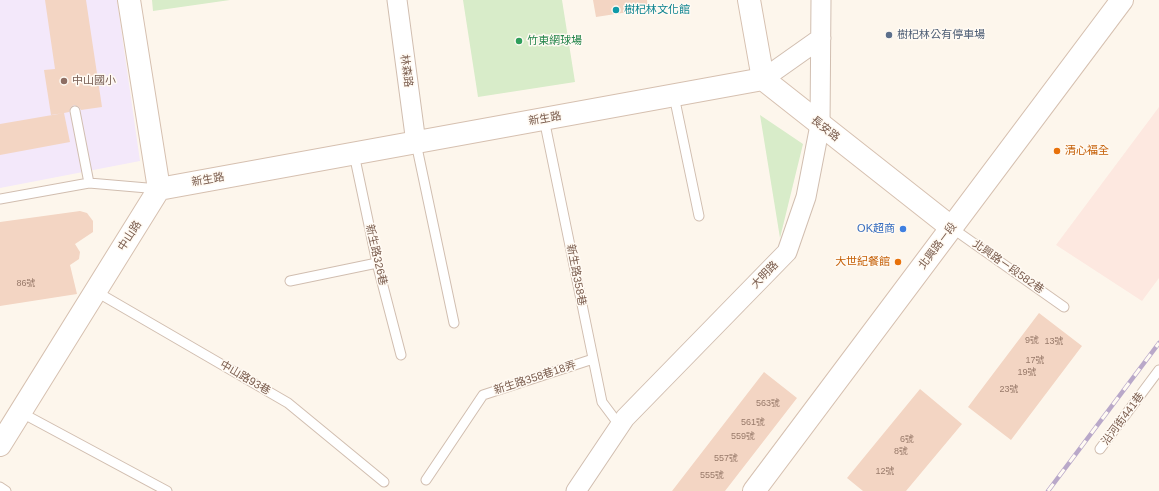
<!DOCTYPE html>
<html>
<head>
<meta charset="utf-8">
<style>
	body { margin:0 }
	canvas { display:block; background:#fdf6ec }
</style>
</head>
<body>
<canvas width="1159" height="491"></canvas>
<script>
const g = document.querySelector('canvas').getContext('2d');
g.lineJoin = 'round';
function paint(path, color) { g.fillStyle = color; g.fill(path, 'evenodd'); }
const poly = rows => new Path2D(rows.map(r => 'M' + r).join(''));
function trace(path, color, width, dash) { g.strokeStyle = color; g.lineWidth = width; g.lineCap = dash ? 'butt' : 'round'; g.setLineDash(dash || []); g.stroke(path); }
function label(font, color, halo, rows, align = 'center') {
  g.font = font + ' Helvetica,"Noto Sans TC",sans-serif'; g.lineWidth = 3; g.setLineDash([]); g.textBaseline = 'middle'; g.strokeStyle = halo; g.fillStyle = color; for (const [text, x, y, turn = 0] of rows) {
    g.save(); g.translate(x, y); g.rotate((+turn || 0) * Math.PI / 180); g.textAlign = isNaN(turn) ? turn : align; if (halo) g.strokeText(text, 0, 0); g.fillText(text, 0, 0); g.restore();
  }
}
paint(poly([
	[1159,107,1159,278,1142,301,1056,245]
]), '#fde8e0');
paint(poly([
	[0,0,117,0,140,161,0,188]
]), '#f3e8fa');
paint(poly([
	[152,0,230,0,153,11],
	[463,0,562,0,575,82,478,97],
	[760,115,803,144,780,238]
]), '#d8ecc9');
paint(poly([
	[45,0,86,0,102,107,81,110,79,107,74,105,71,107,69,112,64,113,70,142,0,155,0,124,64,113,51,115,44,70,55,69],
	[593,0,647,0,648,9,596,17],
	[80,211,87,213,93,221,93,232,75,244,80,252,79,259,70,265,77,294,0,306,0,222],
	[1039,313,1082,346,1011,440,968,407],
	[764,372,797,398,725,491,672,491],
	[920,389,962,424,906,491,863,491,847,478]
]), '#f3d5c3');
const lane = poly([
	[674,96,699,216],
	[75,111,89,183],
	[544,119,602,402,620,426],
	[416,143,454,323],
	[354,154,377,263,401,355],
	[0,199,89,183,159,189],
	[952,228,1064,307],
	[290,281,377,263],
	[95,291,288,403,384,482],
	[20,412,167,491],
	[1100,449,1159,370],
	[426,480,483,395,593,359],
	[0,487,6,491]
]);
const street = poly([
	[397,0,416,143],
	[763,79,821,38],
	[576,491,625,418,787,252,806,197,820,125,821,0]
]);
const secondary = poly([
	[749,0,763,79,952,228],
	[159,189,763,79],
	[0,445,159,189,129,0],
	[754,491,1122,0]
]);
trace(lane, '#d1beb0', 11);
trace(street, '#d1beb0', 21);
trace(secondary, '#d6c0b0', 24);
trace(lane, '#fff', 9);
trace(street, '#fff', 19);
trace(secondary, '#fff', 22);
const rail = poly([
	[1048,491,1159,343]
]);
trace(rail, '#b9a8c9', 4.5);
trace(rail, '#fffaf3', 3, [9]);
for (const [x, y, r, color] of [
	[616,10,4,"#0f9aa8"],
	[889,35,4,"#5c6f8a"],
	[519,41,4,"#2e9e5b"],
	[64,81,4,"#8d6e63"],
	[1057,151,4,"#e8710a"],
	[903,229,4,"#3f7fe0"],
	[898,262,4,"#e8710a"]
]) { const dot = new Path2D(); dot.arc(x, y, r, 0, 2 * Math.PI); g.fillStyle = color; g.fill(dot); trace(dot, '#fffaf3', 1.5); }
label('9px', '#987a6a', null, [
	["86號",26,284],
	["9號",1032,341],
	["13號",1054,342],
	["17號",1035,361],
	["19號",1027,373],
	["23號",1009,390],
	["563號",768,404],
	["561號",753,423],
	["559號",743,437],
	["6號",907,440],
	["8號",901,452],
	["557號",726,459],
	["12號",885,472],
	["555號",712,476]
]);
label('11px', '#0d838f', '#fffaf3', [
	["樹杞林文化館",624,10]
], 'left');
label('11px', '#4e5e75', '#fffaf3', [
	["樹杞林公有停車場",897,35]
], 'left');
label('11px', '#27864d', '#fffaf3', [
	["竹東網球場",527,41]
], 'left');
label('11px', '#7a5c4d', '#fffaf3', [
	["林森路",406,71,82],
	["新生路",545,119,-10],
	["長安路",825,129,38],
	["新生路",208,180,-10],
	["中山路",130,236,-57],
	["北興路ㄧ段",938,246,-53],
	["新生路326巷",376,255,77],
	["北興路ㄧ段582巷",1008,267,35],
	["新生路358巷",576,275,79],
	["大明路",765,275,-46],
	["中山路93巷",245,378,30],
	["新生路358巷18弄",535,378,-18],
	["沿河街441巷",1123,419,-53]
]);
label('11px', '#785e54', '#fffaf3', [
	["中山國小",72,81]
], 'left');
label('11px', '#c56008', '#fffaf3', [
	["清心福全",1065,151],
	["大世紀餐館",890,262,"right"]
], 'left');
label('11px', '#366cbe', '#fffaf3', [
	["OK超商",895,229]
], 'right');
</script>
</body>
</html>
